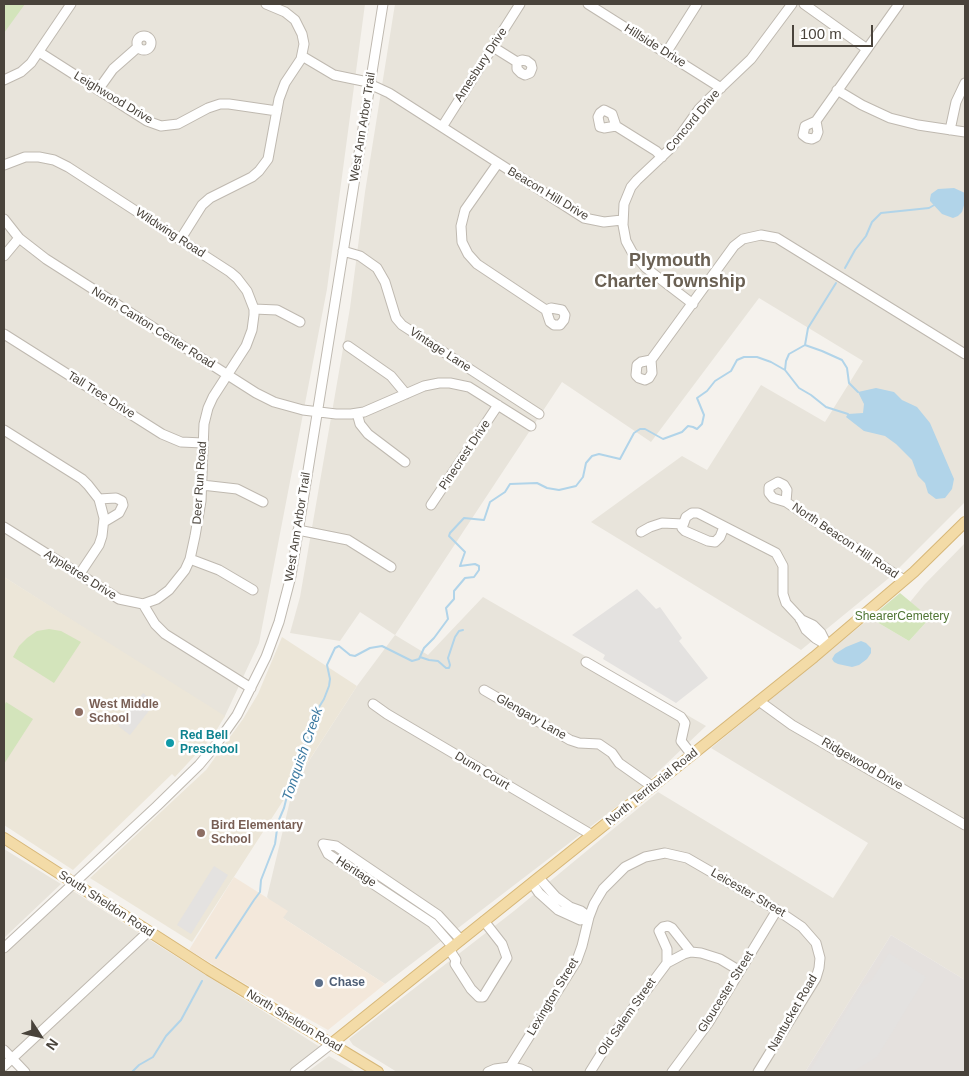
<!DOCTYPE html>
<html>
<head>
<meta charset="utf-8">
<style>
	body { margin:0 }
	#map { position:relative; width:969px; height:1076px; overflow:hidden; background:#f5f2ed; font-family:Arial,sans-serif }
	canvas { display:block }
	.frame { position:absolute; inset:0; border:5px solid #49433b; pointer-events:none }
	.north { position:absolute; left:15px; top:1011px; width:50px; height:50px; -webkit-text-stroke:4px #fff; paint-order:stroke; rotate:125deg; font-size:14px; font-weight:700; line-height:20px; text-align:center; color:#49433b }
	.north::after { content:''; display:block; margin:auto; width:18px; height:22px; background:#49433b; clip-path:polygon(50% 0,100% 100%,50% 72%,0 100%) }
	.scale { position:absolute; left:792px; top:25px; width:81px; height:22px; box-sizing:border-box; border:2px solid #49433b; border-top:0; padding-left:6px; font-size:15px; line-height:18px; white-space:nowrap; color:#49433b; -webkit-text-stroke:4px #fff; paint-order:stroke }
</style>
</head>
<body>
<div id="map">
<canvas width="969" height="1076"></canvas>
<div class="frame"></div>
<div class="north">N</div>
<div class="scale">100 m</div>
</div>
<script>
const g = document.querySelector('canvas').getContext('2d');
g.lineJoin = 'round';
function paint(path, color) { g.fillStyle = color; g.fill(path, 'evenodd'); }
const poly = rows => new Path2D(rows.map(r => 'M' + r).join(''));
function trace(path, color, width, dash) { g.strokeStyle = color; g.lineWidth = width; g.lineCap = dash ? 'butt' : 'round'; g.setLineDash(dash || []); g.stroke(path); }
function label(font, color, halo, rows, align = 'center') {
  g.font = font + ' Arial,sans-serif'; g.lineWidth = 5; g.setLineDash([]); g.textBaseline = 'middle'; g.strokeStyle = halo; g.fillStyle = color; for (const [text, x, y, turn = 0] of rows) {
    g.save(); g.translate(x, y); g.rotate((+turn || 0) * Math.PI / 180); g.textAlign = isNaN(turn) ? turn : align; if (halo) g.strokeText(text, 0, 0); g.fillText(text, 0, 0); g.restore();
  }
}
paint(poly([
	[4,4,365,4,327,289,259,643,224,718,4,577],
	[395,4,965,4,965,502,889,578,801,650,591,522,682,456,707,470,761,385,825,422,863,361,759,298,651,442,562,382,395,635,428,655,483,597,706,726,641,788,385,984,283,918,267,897,294,784,357,686,395,635,360,612,340,641,290,633,300,597,350,308,365,192],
	[965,543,965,980,891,935,805,1072,397,1072,353,1045,349,1039,514,911,658,792,833,898,868,843,711,748,870,618,909,641,930,618,910,602,924,585],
	[4,849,61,884,4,938],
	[73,891,150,940,320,1047,288,1072,30,1072,4,1044,4,954],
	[329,1056,356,1072,307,1072]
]), '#e8e4db');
paint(poly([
	[234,877,288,911,283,918,385,984,328,1030,242,982,189,950]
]), '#f3e8db');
paint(poly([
	[891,935,965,980,965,1072,805,1072]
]), '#e5e1de');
paint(poly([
	[4,577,225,716,213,736,175,777,172,774,73,870,4,825],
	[282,637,357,686,192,942,90,878,206,770,243,719,258,694]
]), '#ece6d8');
paint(poly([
	[4,4,25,4,4,33],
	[900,593,930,618,909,641,870,618],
	[49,629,61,631,81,642,54,683,13,657,19,646,27,638,37,631],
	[6,702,33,719,4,764,4,706]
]), '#d3e4bb');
paint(poly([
	[637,589,656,609,660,607,682,638,679,641,708,678,676,703,603,659,605,655,572,635],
	[143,693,155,703,130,735,118,726],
	[214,866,228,875,191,934,177,925],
	[889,953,926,977,877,1057,852,1072,809,1072,861,987,871,981]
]), '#e4e2e0');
paint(poly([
	[954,188,965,193,965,202,962,212,958,216,953,218,942,214,930,201,930,199,931,194,938,189],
	[876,388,894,392,902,400,917,407,930,423,954,479,952,489,945,498,936,499,928,493,925,483,918,476,912,460,896,444,885,436,864,431,846,417,848,414,863,413,864,404,858,392],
	[861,641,866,643,871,648,871,653,867,659,859,665,852,667,838,664,834,662,832,659,835,654,846,647]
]), '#b1d4e9');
trace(poly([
	[845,268,855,250,866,236,872,222,881,213,929,208,936,204],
	[805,345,822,351,842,360,847,368,849,383,858,392],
	[785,370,786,361,789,354,805,345,808,328,836,283],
	[420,657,429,660,438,661,446,668,449,668,450,665,448,658,455,637,459,631,463,630],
	[216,958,254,900,260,892,261,880,275,844,278,822,284,808,291,780,304,759,305,746,314,724,316,712,324,699,329,686,330,679,327,665,335,648,339,646,350,655,355,656,370,648,382,646,412,661,419,659,424,648,434,638,448,619,446,608,454,599,454,591,465,578,474,577,479,570,479,566,475,564,460,566,465,552,449,536,450,533,464,518,484,520,490,502,505,492,510,484,537,483,547,488,559,490,576,486,583,477,586,463,592,456,599,454,620,459,634,433,640,429,645,429,663,439,682,432,688,426,693,427,697,429,702,424,704,415,697,398,707,391,715,381,731,371,737,360,744,357,757,357,771,362,785,370,799,388,811,395,826,407,848,414],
	[132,1072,139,1065,153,1057,166,1036,181,1020,202,981]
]), '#b1d4e9', 2);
const minor = poly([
	[588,4,721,88],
	[804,4,867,49],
	'137 43a7 7 0 1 1 14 0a7 7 0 1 1-14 0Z',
	[493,47,517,62,517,69,521,73,525,75,530,73,532,68,531,64,527,61,522,60,517,62],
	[39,52,147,121,161,126,178,124,208,108,220,104,229,104,277,111],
	[666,53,697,4],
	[302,56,334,75,363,81,389,93,584,218,604,222,622,220],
	[4,80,21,72,31,63,71,4],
	[98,90,113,69,138,47],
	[837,90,862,105,890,118,918,125,965,132],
	[816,121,818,132,816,137,812,139,807,138,803,135,805,126,816,121,899,4],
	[616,126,612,114,604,110,600,113,598,117,600,127,604,128,616,126,656,151,662,157],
	[442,127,520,4],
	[950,130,956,102,965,83],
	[498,163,465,210,461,226,462,242,468,254,477,264,546,310,550,322,554,325,560,325,564,320,565,315,562,310,551,308,546,310],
	[4,165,25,157,39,157,54,160,68,167,230,272,237,278,247,291,254,309,254,315,252,330,246,346,213,397,208,408,204,424,201,501,195,536,190,559,185,570,169,590,157,599,143,604,119,599,4,527],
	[4,219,19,238,46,259,256,393,274,402,303,410,336,414,351,414,364,412,424,386,439,383,450,383,469,387,531,426],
	[180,240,202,205,210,198,252,177,259,171,268,159,279,99,285,83,301,59,304,44,302,34,295,20,285,12,266,4],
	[343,251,360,256,377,268,385,282,396,318,402,325,539,414],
	[4,256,19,238],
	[693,304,646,268,632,252,626,241,623,225,624,204,631,187,637,180,672,147,699,109,710,98,751,59,792,4],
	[254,309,277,310,300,322],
	[4,334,162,434,181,442,203,443],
	[348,346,391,376,406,394],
	[651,360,652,373,649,378,645,380,639,378,636,375,637,365,641,362,651,360,734,246,743,239,761,235,777,238,965,354],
	[357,413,360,424,368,434,405,462],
	[4,430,82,479,88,485,99,499,104,518,102,536,99,545,79,575],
	[202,485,237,489,263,502],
	[99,499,116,498,122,501,123,505,119,513,104,522],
	[786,502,787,490,784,485,778,482,769,487,769,493,773,498,786,502,904,580],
	[431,505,498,405],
	[724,527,720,537,715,542,708,541,685,531,682,528,686,517,692,513,698,513,776,553,783,566,783,594,786,603,800,618,806,630,815,638,827,645],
	[298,530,348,540,391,567],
	[641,532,650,527,662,523,683,524],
	[190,559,219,570,253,590],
	[143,604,155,624,165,634,251,688],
	[800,619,813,625,821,633,827,645],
	[586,662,681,717,685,723,681,741,692,755],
	[484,690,570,740,579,743,599,744,612,753,619,763,653,787],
	[759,701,792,725,965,825],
	[373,704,387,714,592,835],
	[323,844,336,846,438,915,461,940],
	[323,844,328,854,432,923,453,947],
	[539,878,556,897,570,907,581,911,589,917],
	[532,883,539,893,558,910,580,920,589,917],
	[4,948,157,806,199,765,215,746,237,715,266,657,279,622,291,576,383,4],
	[449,949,456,960,455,964,471,989,479,997,483,997,507,958,502,944,484,921],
	[667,963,667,949,659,931,663,927,668,926,672,928,691,952],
	[4,1050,25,1072],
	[4,1066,149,931],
	[510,1067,521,1069,528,1072],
	[295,1072,331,1044],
	[488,1072,495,1069,510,1067,577,960,582,946,589,917,594,904,603,889,625,867,645,857,665,853,687,858,777,910,802,927,816,943,820,958,819,968,816,978,758,1072],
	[590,1072,613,1035,667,963,684,954,691,952,701,953,720,959,740,971],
	[672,1072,709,1022,777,910]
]);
const major = poly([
	[4,838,209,970,378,1072],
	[331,1044,814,657,914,572,965,522]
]);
trace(minor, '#bfb9b0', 11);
trace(major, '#d7b778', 12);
trace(minor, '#fff', 9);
trace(major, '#f3dba7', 10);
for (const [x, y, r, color] of [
	[79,712,5,"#8d6e63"],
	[170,743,5,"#0f9aa8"],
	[201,833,5,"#8d6e63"],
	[319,983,5,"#5c6f8a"]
]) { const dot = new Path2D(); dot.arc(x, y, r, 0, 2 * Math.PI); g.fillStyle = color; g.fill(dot); trace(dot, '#fff', 2); }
label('12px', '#49433b', '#fff', [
	["Hillside Drive",655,46,32],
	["Amesbury Drive",481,65,-57],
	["Leighwood Drive",113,98,31],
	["Concord Drive",693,121,-50],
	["West Ann Arbor Trail",363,127,-81],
	["Beacon Hill Drive",548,194,31],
	["Wildwing Road",170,233,33],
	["North Canton Center Road",153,328,32],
	["Vintage Lane",440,350,33],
	["Tall Tree Drive",101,395,32],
	["Pinecrest Drive",465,455,-56],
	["Deer Run Road",200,483,-86],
	["West Ann Arbor Trail",298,527,-81],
	["North Beacon Hill Road",845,541,34],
	["Appletree Drive",80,575,32],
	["Glengary Lane",531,717,30],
	["Ridgewood Drive",862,764,30],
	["Dunn Court",482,771,31],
	["North Territorial Road",652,787,-39],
	["Heritage",356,872,33],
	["Leicester Street",748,893,30],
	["South Sheldon Road",106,904,33],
	["Gloucester Street",726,992,-58],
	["Lexington Street",553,997,-59],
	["Nantucket Road",793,1013,-60],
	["Old Salem Street",627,1017,-55],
	["North Sheldon Road",294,1021,31]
]);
label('12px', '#4f7534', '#fff', [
	["ShearerCemetery",902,617]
]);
label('bold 12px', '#785e54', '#fff', [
	["West Middle",89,705],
	["School",89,719],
	["Bird Elementary",211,826],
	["School",211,840]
], 'left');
label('bold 12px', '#0d838f', '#fff', [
	["Red Bell",180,736],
	["Preschool",180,750]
], 'left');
label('bold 12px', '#4e5e75', '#fff', [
	["Chase",329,983]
], 'left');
label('italic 14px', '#3d7aa1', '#fff', [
	["Tonquish Creek",303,754,-71]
]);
label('bold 18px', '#6a6053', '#fff', [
	["Plymouth",670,261],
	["Charter Township",670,282]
]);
</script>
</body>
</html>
